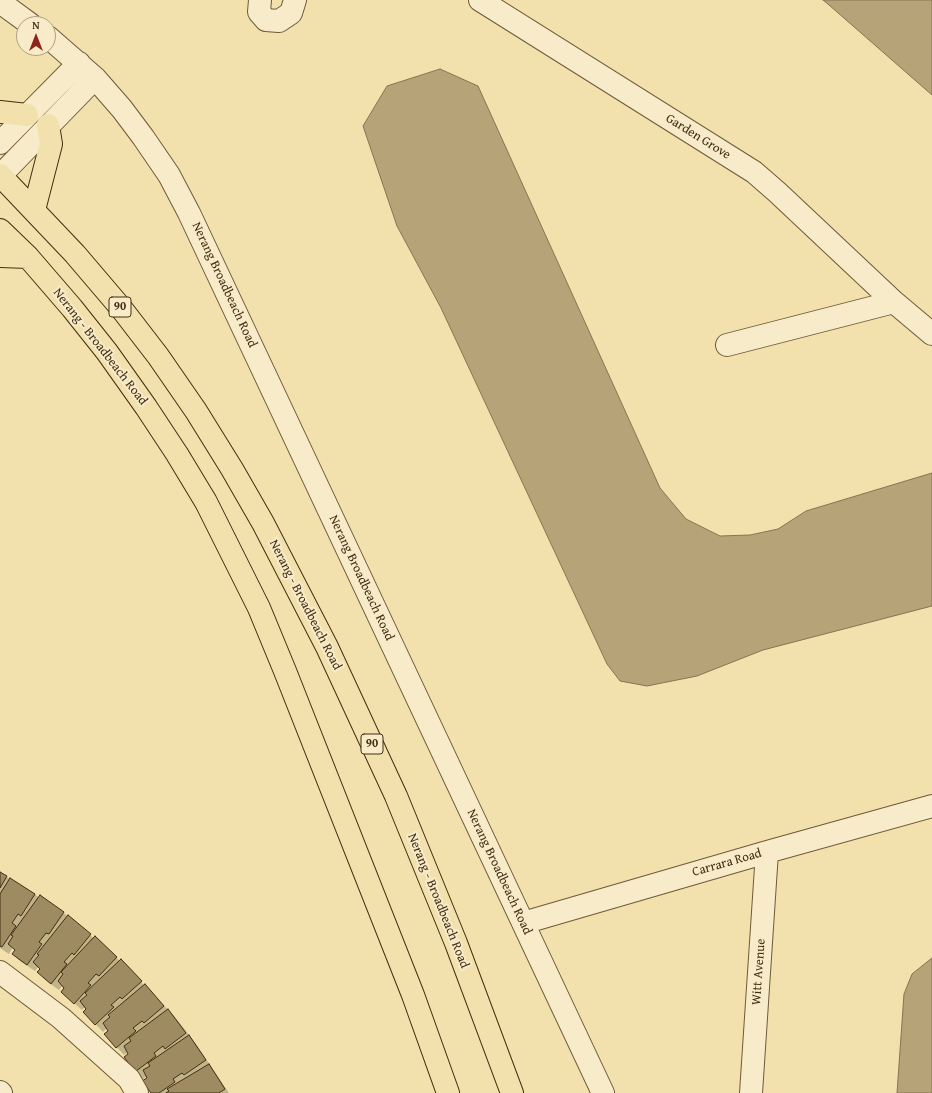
<!DOCTYPE html>
<html>
<head>
<meta charset="utf-8">
<style>
	body { margin:0 }
	#map { position:relative; width:932px; height:1093px; overflow:hidden; background:#f2e0ad; font-family:"Gentium Book Plus",serif }
	canvas { display:block }
	.north { position:absolute; left:16px; top:16px; width:40px; height:40px; box-sizing:border-box; background:#f7ebca; border:1px solid #af9f80; border-radius:50%; rotate:0deg; font-size:11px; font-weight:700; line-height:16px; text-align:center; color:#432e11 }
	.north::after { content:''; display:block; margin:auto; width:14px; height:18px; background:#8f2418; clip-path:polygon(50% 0,100% 100%,50% 72%,0 100%) }
</style>
</head>
<body>
<div id="map">
<canvas width="932" height="1093"></canvas>
<div class="north">N</div>
</div>
<script>
const g = document.querySelector('canvas').getContext('2d');
g.lineJoin = 'round';
function paint(path, color) { g.fillStyle = color; g.fill(path, 'evenodd'); }
const poly = rows => new Path2D(rows.map(r => 'M' + r).join(''));
function trace(path, color, width, dash) { g.strokeStyle = color; g.lineWidth = width; g.lineCap = dash ? 'butt' : 'round'; g.setLineDash(dash || []); g.stroke(path); }
function label(font, color, halo, rows, align = 'center') {
  g.font = font + ' "Gentium Book Plus",serif'; g.lineWidth = 4; g.setLineDash([]); g.textBaseline = 'middle'; g.strokeStyle = halo; g.fillStyle = color; for (const [text, x, y, turn = 0] of rows) {
    g.save(); g.translate(x, y); g.rotate((+turn || 0) * Math.PI / 180); g.textAlign = isNaN(turn) ? turn : align; if (halo) g.strokeText(text, 0, 0); g.fillText(text, 0, 0); g.restore();
  }
}
const water = poly([
	[823,0,932,0,932,95,829,5,823,0],
	[440,69,478,86,660,488,686,519,720,536,750,535,778,529,806,511,932,473,932,606,763,650,697,676,647,686,620,681,607,664,441,308,397,226,363,126,387,86,440,69],
	[932,958,932,1093,897,1093,904,994,912,974,932,958]
]);
paint(water, '#b6a378');
trace(water, '#88744f', 1);
paint(poly([
	[0,873,35,894,39,898,40,897,64,913,90,935,120,961,121,961,175,1017,196,1044,229,1093,152,1093,147,1076,143,1079,136,1071,128,1052,124,1055,105,1034,109,1031,107,1028,103,1032,84,1012,88,1009,86,1006,82,1010,69,999,65,988,63,985,59,990,45,980,38,972,41,969,39,966,35,971,20,961,13,954,16,950,13,947,9,954,0,948]
]), '#0003');
const building = poly([
	[0,872,7,876,0,888,0,872],
	[10,878,35,894,21,916,18,914,12,923,16,926,2,947,0,946,0,894,10,878],
	[40,895,64,912,49,934,46,933,39,942,42,944,27,965,12,954,15,950,8,944,13,936,11,935,40,895],
	[68,915,91,934,74,955,72,953,64,962,67,964,51,984,37,972,40,969,33,962,39,955,37,954,68,915],
	[95,936,117,957,99,976,96,974,88,983,91,985,74,1004,61,992,64,988,58,981,63,974,61,972,95,936],
	[121,959,142,981,122,999,120,997,111,1005,114,1007,95,1025,83,1012,86,1009,80,1001,87,995,85,993,121,959],
	[145,984,164,1006,144,1023,142,1021,133,1028,136,1031,116,1048,104,1034,108,1031,103,1023,110,1017,108,1015,145,984],
	[168,1009,186,1033,165,1049,163,1046,154,1053,156,1056,135,1072,124,1057,128,1054,124,1046,131,1041,129,1038,168,1009],
	[189,1035,206,1060,184,1075,182,1073,173,1079,175,1082,159,1093,151,1093,142,1081,147,1078,143,1070,150,1066,148,1063,189,1035],
	[209,1064,225,1089,219,1093,166,1093,169,1091,167,1089,209,1064]
]);
paint(building, '#9e8b62');
trace(building, '#432e11', 1);
const minor = poly([
	[260,0,259,12,266,20,279,21,291,13,295,0],
	[480,0,754,172,777,192,894,302,932,334],
	[0,2,30,24],
	[48,37,95,78,122,109,143,137,169,175,189,213,603,1093],
	[0,143,79,63],
	[0,176,95,78],
	[727,345,894,302],
	[523,923,767,852,932,806],
	[0,972,61,1018,129,1079,137,1093],
	[0,1092,1,1093],
	[751,1093,767,852]
]);
const major = poly([
	[0,112,27,115],
	[0,175,75,254,121,308,158,356,196,411,232,469,263,523,327,647,396,796,456,943,512,1093],
	[34,210,51,144,48,125],
	[0,230,28,257,72,308,107,352,146,407,177,454,206,502,259,608,285,671,413,995,448,1093],
	[0,256,28,257]
]);
trace(minor, '#6f5a38', 24);
trace(major, '#432e11', 24);
trace(minor, '#f7ebca', 22);
trace(major, '#f2e0ad', 22);
for (const [x, y, w] of [
	[120,307,22],
	[372,744,22]
]) { const box = new Path2D(); box.roundRect(x - w / 2, y - 10, w, 20, 3); g.fillStyle = '#f7ebca'; g.fill(box); trace(box, '#432e11', 1); }
label('bold 12px', '#432e11', null, [
	["90",120,307],
	["90",372,744]
]);
label('13px', '#432e11', '#f7ebca', [
	["Garden Grove",698,137,32],
	["Nerang Broadbeach Road",224,285,65],
	["Nerang - Broadbeach Road",100,347,52],
	["Nerang Broadbeach Road",361,578,65],
	["Nerang - Broadbeach Road",305,605,63],
	["Carrara Road",727,863,-16],
	["Nerang Broadbeach Road",499,872,65],
	["Nerang - Broadbeach Road",438,901,68],
	["Witt Avenue",759,972,-86]
]);
</script>
</body>
</html>
